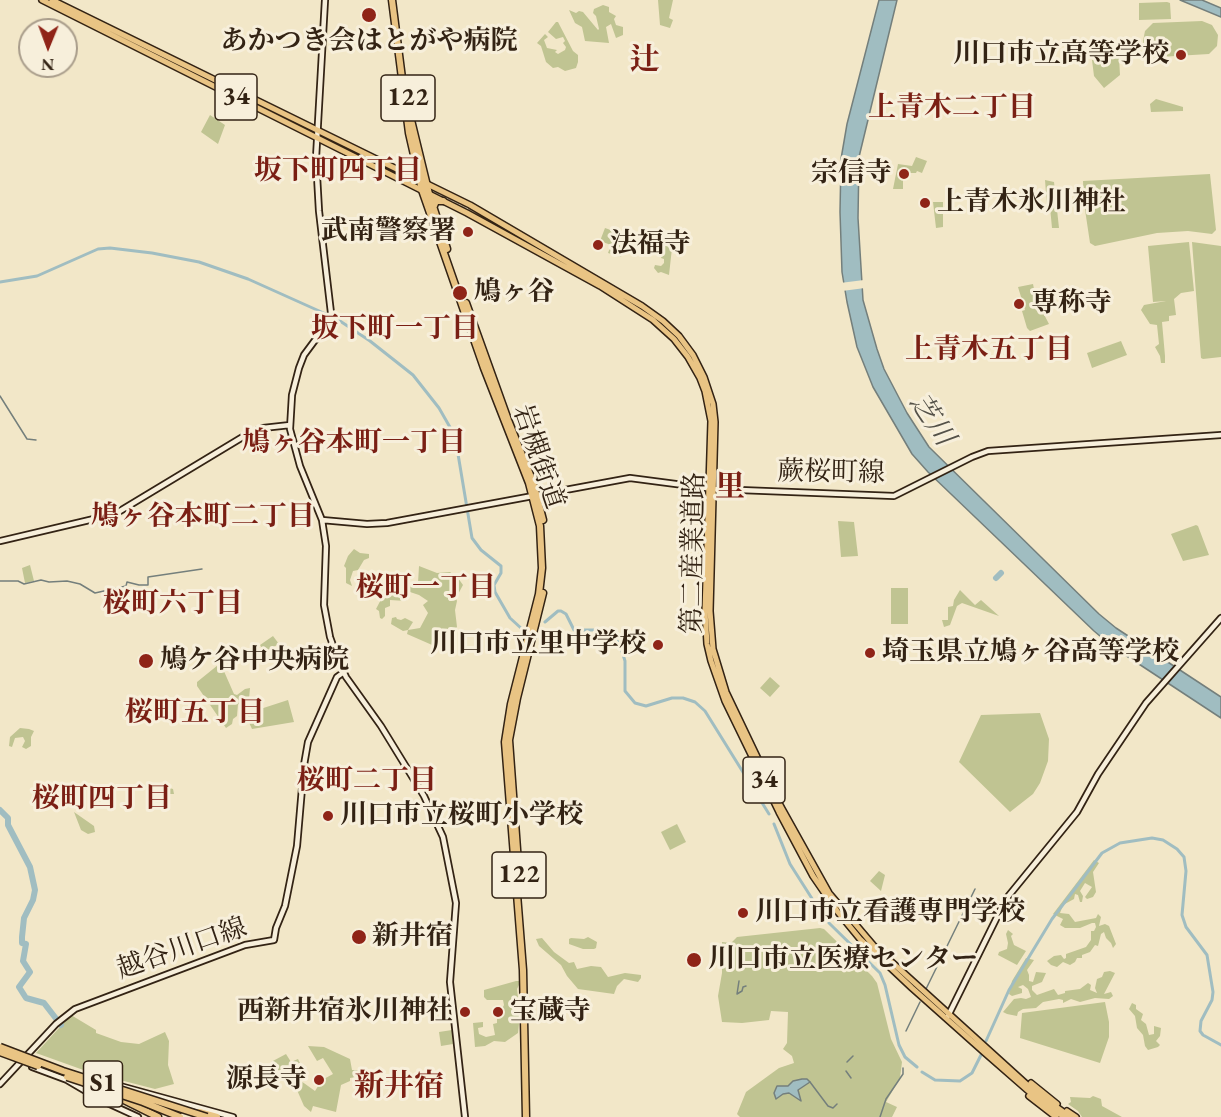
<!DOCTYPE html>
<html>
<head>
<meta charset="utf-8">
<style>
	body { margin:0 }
	#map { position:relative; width:1221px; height:1117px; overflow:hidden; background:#f2e7c8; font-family:"EB Garamond",serif }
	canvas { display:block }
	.north { position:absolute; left:18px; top:18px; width:60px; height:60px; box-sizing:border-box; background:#f7efdb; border:2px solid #a99d8b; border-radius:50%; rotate:181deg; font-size:16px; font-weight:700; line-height:24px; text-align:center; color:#332314 }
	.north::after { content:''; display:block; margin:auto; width:21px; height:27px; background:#8f2418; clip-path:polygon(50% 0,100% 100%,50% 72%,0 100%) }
</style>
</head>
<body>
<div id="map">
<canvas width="1221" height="1117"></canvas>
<div class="north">N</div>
</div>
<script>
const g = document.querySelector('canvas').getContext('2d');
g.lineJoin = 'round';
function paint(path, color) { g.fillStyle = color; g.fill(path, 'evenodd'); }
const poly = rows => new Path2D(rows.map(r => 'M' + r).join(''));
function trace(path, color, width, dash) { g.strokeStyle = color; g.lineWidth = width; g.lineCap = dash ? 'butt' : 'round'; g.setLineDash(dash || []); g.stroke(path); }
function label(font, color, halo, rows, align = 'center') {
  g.font = font + ' "EB Garamond","Noto Serif JP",serif'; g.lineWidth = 6; g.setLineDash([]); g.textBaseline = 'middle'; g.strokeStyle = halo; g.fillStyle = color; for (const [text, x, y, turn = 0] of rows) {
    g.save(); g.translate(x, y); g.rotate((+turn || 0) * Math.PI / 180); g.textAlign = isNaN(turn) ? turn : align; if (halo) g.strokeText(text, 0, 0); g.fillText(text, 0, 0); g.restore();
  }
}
paint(poly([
	[658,0,673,0,669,18,673,20,670,28,660,25],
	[1167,2,1170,3,1171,19,1139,20,1139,3],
	[603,5,609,7,609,12,616,16,614,19,616,25,623,27,623,35,616,38,611,24,606,27,609,43,585,41,582,27,575,23,569,10,576,13,579,11,583,12,598,30,599,29,596,16,593,13,594,9],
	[1202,21,1212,25,1218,35,1217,46,1209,54,1159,57,1151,55,1144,47,1143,41,1145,31,1153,23],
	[556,22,558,22,573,51,578,55,578,62,576,68,565,71,558,67,553,68,546,62,541,46,537,43,545,34,548,37,544,40,547,48,557,50,555,52,558,54,565,50,566,47,563,43,565,41,563,37,556,39,548,32],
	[1119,57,1120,75,1104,88,1094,76,1092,60],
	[1156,99,1183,107,1183,111,1151,112,1150,104],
	[210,115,225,125,218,144,201,132],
	[916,157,927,161,922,173,917,171,916,173,908,173,908,169,899,169,898,176,903,179,903,189,893,189,898,164,912,166],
	[1210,174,1216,230,1212,234,1188,231,1157,233,1095,246,1090,243,1084,203,1083,181],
	[1045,180,1054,182,1059,228,1052,228,1050,207,1047,206],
	[933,202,943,202,943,227,936,228],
	[605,228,622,234,627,240,621,257,608,253,611,245,600,241],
	[1189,242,1194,291,1181,293,1174,299,1176,315,1169,316,1169,321,1162,322,1165,356,1165,363,1161,363,1160,356,1155,347,1159,344,1157,325,1150,324,1141,310,1144,305,1166,301,1153,302,1148,246],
	[1192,242,1221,246,1221,357,1203,359,1201,358],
	[663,245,672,248,669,275,661,272,658,273,654,268,655,265,661,266,664,263,664,259,661,258,664,250,660,249],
	[1033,284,1036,299,1049,324,1030,331,1027,328,1022,311,1025,310,1018,287],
	[1121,341,1127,355,1092,368,1087,353],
	[838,521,854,522,858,556,841,557],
	[1196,525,1198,526,1209,555,1183,561,1171,534],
	[354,549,360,553,369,554,369,558,364,560,358,570,353,571,350,580,352,586,346,583,346,568,344,566,348,556],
	[30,565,34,581,25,583,22,568],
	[419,566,437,573,450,572,458,578,463,585,456,598,457,601,455,610,457,627,453,631,445,630,440,637,441,645,439,648,407,634,408,630,403,631,391,624,392,618,396,617,397,619,401,620,405,618,413,622,408,630,420,628,428,613,423,605,428,601,419,595,404,590,399,597,407,599,406,601,390,600,390,606,385,608,385,616,382,619,380,618,379,611,376,609,387,588,396,582,403,587,408,588,417,583,426,587,418,583],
	[891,588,908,588,908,624,891,624],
	[960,590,975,605,981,600,999,616,962,603,957,606,950,625,944,627,942,620,948,620,948,607,953,606,954,600],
	[273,636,279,644,264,652,260,645],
	[218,665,223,669,234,694,237,695,245,689,250,688,249,699,251,705,254,704,257,708,249,710,238,704,237,716,233,719,232,724,226,728,197,686,197,682],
	[770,677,780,686,770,697,760,688],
	[288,700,294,722,252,729,246,716,249,715,248,713],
	[1040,713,1049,739,1048,761,1040,783,1033,794,1010,812,959,762,981,715],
	[20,728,29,729,34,731,31,737,31,746,26,749,22,747,25,741,23,737,15,738,12,747,9,746,10,737],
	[165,787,173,789,174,794,168,794,165,805,161,807,161,788],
	[74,812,94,826,95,832,88,834,81,830],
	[677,824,686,842,670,850,661,832],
	[1094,860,1099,863,1093,872,1096,892,1093,897,1087,899,1085,897,1092,887,1085,883,1080,891,1083,896,1082,902,1080,902,1078,895,1075,894,1074,899,1063,905,1060,913,1069,914,1075,922,1096,918,1098,914,1101,917,1099,926,1105,924,1109,926,1116,944,1113,948,1111,943,1106,938,1104,932,1101,934,1098,946,1095,945,1090,952,1082,955,1082,958,1077,958,1075,962,1070,965,1063,962,1057,967,1051,965,1047,961,1054,956,1061,955,1064,959,1066,958,1066,954,1086,947,1091,940,1091,931,1094,931,1096,927,1095,923,1092,923,1080,928,1065,928,1060,925,1063,919,1053,914],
	[879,871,885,875,881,891,870,881],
	[820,928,824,929,872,976,877,983,891,1039,902,1062,900,1078,886,1102,897,1107,892,1117,740,1117,737,1114,746,1092,779,1068,794,1063,792,1056,783,1049,787,1043,788,1012,771,1011,769,1020,742,1023,722,1022,718,996,722,973,722,942,731,943,737,937],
	[1008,930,1013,934,1011,936,1014,945,1026,951,1017,965,998,955,999,952,1007,949,1008,943,1006,934],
	[588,937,597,942,596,948,594,949,583,949,569,944,569,939,571,938,584,939],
	[542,938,554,952,569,963,574,962,577,969,591,966,601,967,608,977,625,973,641,975,641,978,638,982,624,979,617,986,614,994,578,989,567,976,561,965,539,946,536,939],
	[1026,958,1034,960,1027,970,1029,975,1029,981,1033,982,1036,972,1046,973,1042,982,1032,986,1032,990,1037,995,1054,989,1058,995,1065,993,1065,991,1080,989,1088,983,1091,985,1090,990,1097,993,1095,988,1097,979,1102,977,1104,972,1110,971,1115,973,1104,994,1111,992,1113,996,1109,999,1095,998,1080,1002,1071,999,1063,1003,1063,1000,1059,999,1043,1002,1036,1008,1023,1009,1018,1012,1017,1016,1007,1014,1003,1012,1014,999,1021,998,1026,999,1031,997,1028,989,1023,985,1018,987,1022,989,1022,993,1012,996,1009,994,1012,981],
	[516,981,519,981,519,985,517,989,520,1014,518,1033,505,1042,494,1041,485,1046,475,1047,473,1023,483,1022,483,1027,478,1028,479,1034,486,1037,495,1035,493,1024,497,1023,497,1016,496,1013,491,1013,502,1009,504,1005,503,1000,487,1000,484,997,484,990],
	[1105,1002,1109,1022,1109,1037,1100,1063,1020,1038,1022,1013],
	[1132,1003,1136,1005,1136,1009,1143,1014,1141,1020,1146,1024,1149,1035,1154,1034,1154,1026,1161,1028,1160,1036,1156,1041,1160,1045,1158,1047,1148,1050,1145,1046,1143,1035,1137,1028,1135,1016,1129,1009],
	[71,1015,96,1030,96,1033,121,1042,139,1044,165,1032,169,1041,168,1065,174,1084,155,1089,89,1072,36,1053],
	[452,1030,453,1044,441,1046,439,1032],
	[308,1046,324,1047,350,1059,352,1070,367,1070,368,1075,350,1078,350,1081,341,1085,336,1112,313,1106,311,1112,304,1106,297,1090,271,1062,286,1054,291,1062,298,1059,301,1065,298,1067,305,1078,301,1081,315,1091,322,1080,333,1074,323,1058,317,1061],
	[1093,1096,1101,1099,1102,1106,1122,1117,1082,1117,1078,1111,1068,1104,1071,1102,1070,1097,1090,1098]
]), '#c0c492');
const water = poly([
	[879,0,897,0,859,157,858,218,863,300,877,349,884,369,907,413,929,447,1099,614,1116,628,1221,697,1221,718,1113,647,1094,631,928,472,912,454,873,387,857,347,847,302,842,272,840,212,841,159,847,124,879,0],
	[1180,0,1202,0,1221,8,1221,17,1180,0],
	[802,1079,807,1079,810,1082,798,1090,801,1101,789,1093,783,1094,776,1099,774,1093,777,1086,788,1086,793,1081,802,1079]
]);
paint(water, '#a0bdc1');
trace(water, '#747f7c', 1.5);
paint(poly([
	[864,280,865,288,842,291,840,283]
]), '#f2e7c8');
trace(poly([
	[0,396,27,439,36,440],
	[0,581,18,581,24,584,41,580,49,582,67,581,80,584,95,593,126,586,127,582,139,585,148,585,148,577,202,569],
	[739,981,737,994,742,991,743,987,746,986],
	[926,989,975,889],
	[906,1031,920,1002],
	[847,1062,853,1056],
	[846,1071,851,1078],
	[810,1082,828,1106,833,1108,837,1104],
	[880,1117,886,1099,903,1074,903,1068]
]), '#747f7c', 1.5);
trace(poly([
	[0,282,37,276,98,249,110,248,152,253,199,262,248,279,337,319,370,341,413,375,439,408,455,436,472,538,481,550,501,566,501,573,494,585,495,592,510,618,522,629],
	[545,622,558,611,561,611,566,614,574,630,609,630,620,645,625,661,625,691,635,703,646,706,672,698,683,698,695,702,705,711,769,814],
	[774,824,790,864,825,919],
	[829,923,880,973,885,985,899,1045,905,1057,917,1067],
	[986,1041,1009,990,1052,919,1102,853,1120,843,1152,838,1163,840,1177,849,1184,857,1186,871,1182,915,1186,927,1207,955,1213,992,1212,1000,1201,1021,1200,1031,1203,1035,1221,1045],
	[922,1072,935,1080,960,1081,972,1073,981,1055]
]), '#a0bdc1', 3);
trace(poly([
	[996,578,1001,573],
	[0,810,8,818,8,825,30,867,35,890,33,900,24,918,22,937,22,943,26,944,23,961,30,972,19,987,26,998,44,1003,61,1025]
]), '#a0bdc1', 6);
trace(poly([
	[233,92,469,209,535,247]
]), '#ccc0a4', 5, [5, 2.5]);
const secondary = poly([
	[325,0,316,158,319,211,331,313,327,324,304,355,299,368,292,395,290,429,300,466,322,520,326,546,324,605,330,637,339,662,346,677,381,726,424,796,443,837,456,903,450,982,465,1117],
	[322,520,367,524,387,523,630,478,714,489,894,496,972,457,988,451,1221,435],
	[0,541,115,514,246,435,263,428,290,425],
	[948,1016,1006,899,1077,812,1098,774,1146,703,1221,618],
	[32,1067,67,1080,101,1100,138,1117],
	[0,1084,56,1024,75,1009,245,945,274,940,276,928,285,906,297,846,304,765,308,742,337,677,344,672],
	[113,1084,233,1117]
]);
const primary = poly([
	[42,0,467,213,600,286,653,320,674,339,688,357,700,378,705,391,711,421,705,611,707,644,711,661,725,701,779,812,813,876,837,911,860,939,912,988,985,1053,1032,1094,1064,1117],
	[52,0,470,205,642,306,663,321,679,336,693,355,704,377,713,404,715,422,710,611,713,649,726,692,781,807,829,893,874,946,1034,1091,1069,1116],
	[1031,1083,1057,1104],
	[1029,1096,1056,1117],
	[1067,1111,1076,1117]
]);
const highway = poly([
	[392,0,409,133,422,190,484,368,529,483,540,526,542,568,539,594,511,704,505,742,523,970,526,1117],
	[411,120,429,194,447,249],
	[405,174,414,171,416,166],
	[433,208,436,201,443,201],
	[466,303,508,420,533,482,543,520],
	[520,890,509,740,517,698,543,593],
	[116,1096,158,1117],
	[199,1112,217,1117]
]);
trace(secondary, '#332314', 8);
trace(primary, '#332314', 8);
trace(highway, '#332314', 9);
trace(secondary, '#f7efdb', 4.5);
trace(primary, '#e9c484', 5);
trace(highway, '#e9c484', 6);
const highwayBridge = poly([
	[0,1047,63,1071,207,1117],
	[0,1052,38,1066],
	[67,1077,143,1102,180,1117]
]);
trace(highwayBridge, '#332314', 9, []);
trace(highwayBridge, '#e9c484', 6);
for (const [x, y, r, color] of [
	[369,15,8,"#8f2418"],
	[1181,55,6,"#8f2418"],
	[904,174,6,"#8f2418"],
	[925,203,6,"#8f2418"],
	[468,232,6,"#8f2418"],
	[598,245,6,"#8f2418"],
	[460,293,8,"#8f2418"],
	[1019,304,6,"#8f2418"],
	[658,645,6,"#8f2418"],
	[870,653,6,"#8f2418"],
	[146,661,8,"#8f2418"],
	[328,816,6,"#8f2418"],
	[743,913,6,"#8f2418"],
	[359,937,8,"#8f2418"],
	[694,960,8,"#8f2418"],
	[465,1012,6,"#8f2418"],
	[498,1012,6,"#8f2418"],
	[319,1080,6,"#8f2418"]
]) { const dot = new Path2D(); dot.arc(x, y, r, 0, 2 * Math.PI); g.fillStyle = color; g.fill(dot); trace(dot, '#f7efdb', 2); }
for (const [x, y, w] of [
	[236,97,42],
	[408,98,54],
	[764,780,42],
	[519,875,54],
	[103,1084,39]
]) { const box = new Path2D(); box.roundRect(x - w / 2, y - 23, w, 46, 4.5); g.fillStyle = '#f7efdb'; g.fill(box); trace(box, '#332314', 1.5); }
label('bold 26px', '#332314', null, [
	["34",236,97],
	["122",408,98],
	["34",764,780],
	["122",519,875],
	["S1",103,1084]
]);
label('bold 27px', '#332314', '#f7efdb', [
	["あかつき会はとがや病院",369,42,"center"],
	["川口市立高等学校",1169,55,"right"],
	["宗信寺",892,174,"right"],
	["上青木氷川神社",937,203],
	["武南警察署",456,232,"right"],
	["法福寺",610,245],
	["鳩ヶ谷",474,293],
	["専称寺",1031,304],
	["川口市立里中学校",646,645,"right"],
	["埼玉県立鳩ヶ谷高等学校",882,653],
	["鳩ケ谷中央病院",160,661],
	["川口市立桜町小学校",340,816],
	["川口市立看護専門学校",755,913],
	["新井宿",372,937],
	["川口市立医療センター",708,960],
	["西新井宿氷川神社",453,1012,"right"],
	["宝蔵寺",510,1012],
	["源長寺",307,1080,"right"]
], 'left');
label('27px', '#332314', '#f7efdb', [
	["岩槻街道",538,457,71],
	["蕨桜町線",831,473,1],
	["第二産業道路",694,553,-89],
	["越谷川口線",182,949,-19]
]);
label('bold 28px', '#7a1f14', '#f7efdb', [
	["上青木二丁目",952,108],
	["坂下町四丁目",338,171],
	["坂下町一丁目",395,329],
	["上青木五丁目",989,350],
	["鳩ヶ谷本町一丁目",354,443],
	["鳩ヶ谷本町二丁目",203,517],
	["桜町一丁目",426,588],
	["桜町六丁目",173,604],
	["桜町五丁目",195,713],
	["桜町二丁目",367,781],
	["桜町四丁目",102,799]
]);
label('italic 28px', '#545148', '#f7efdb', [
	["芝川",931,420,56]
]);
label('bold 30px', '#7a1f14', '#f7efdb', [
	["辻",645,61],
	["里",730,488],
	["新井宿",399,1087]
]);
</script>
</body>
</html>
